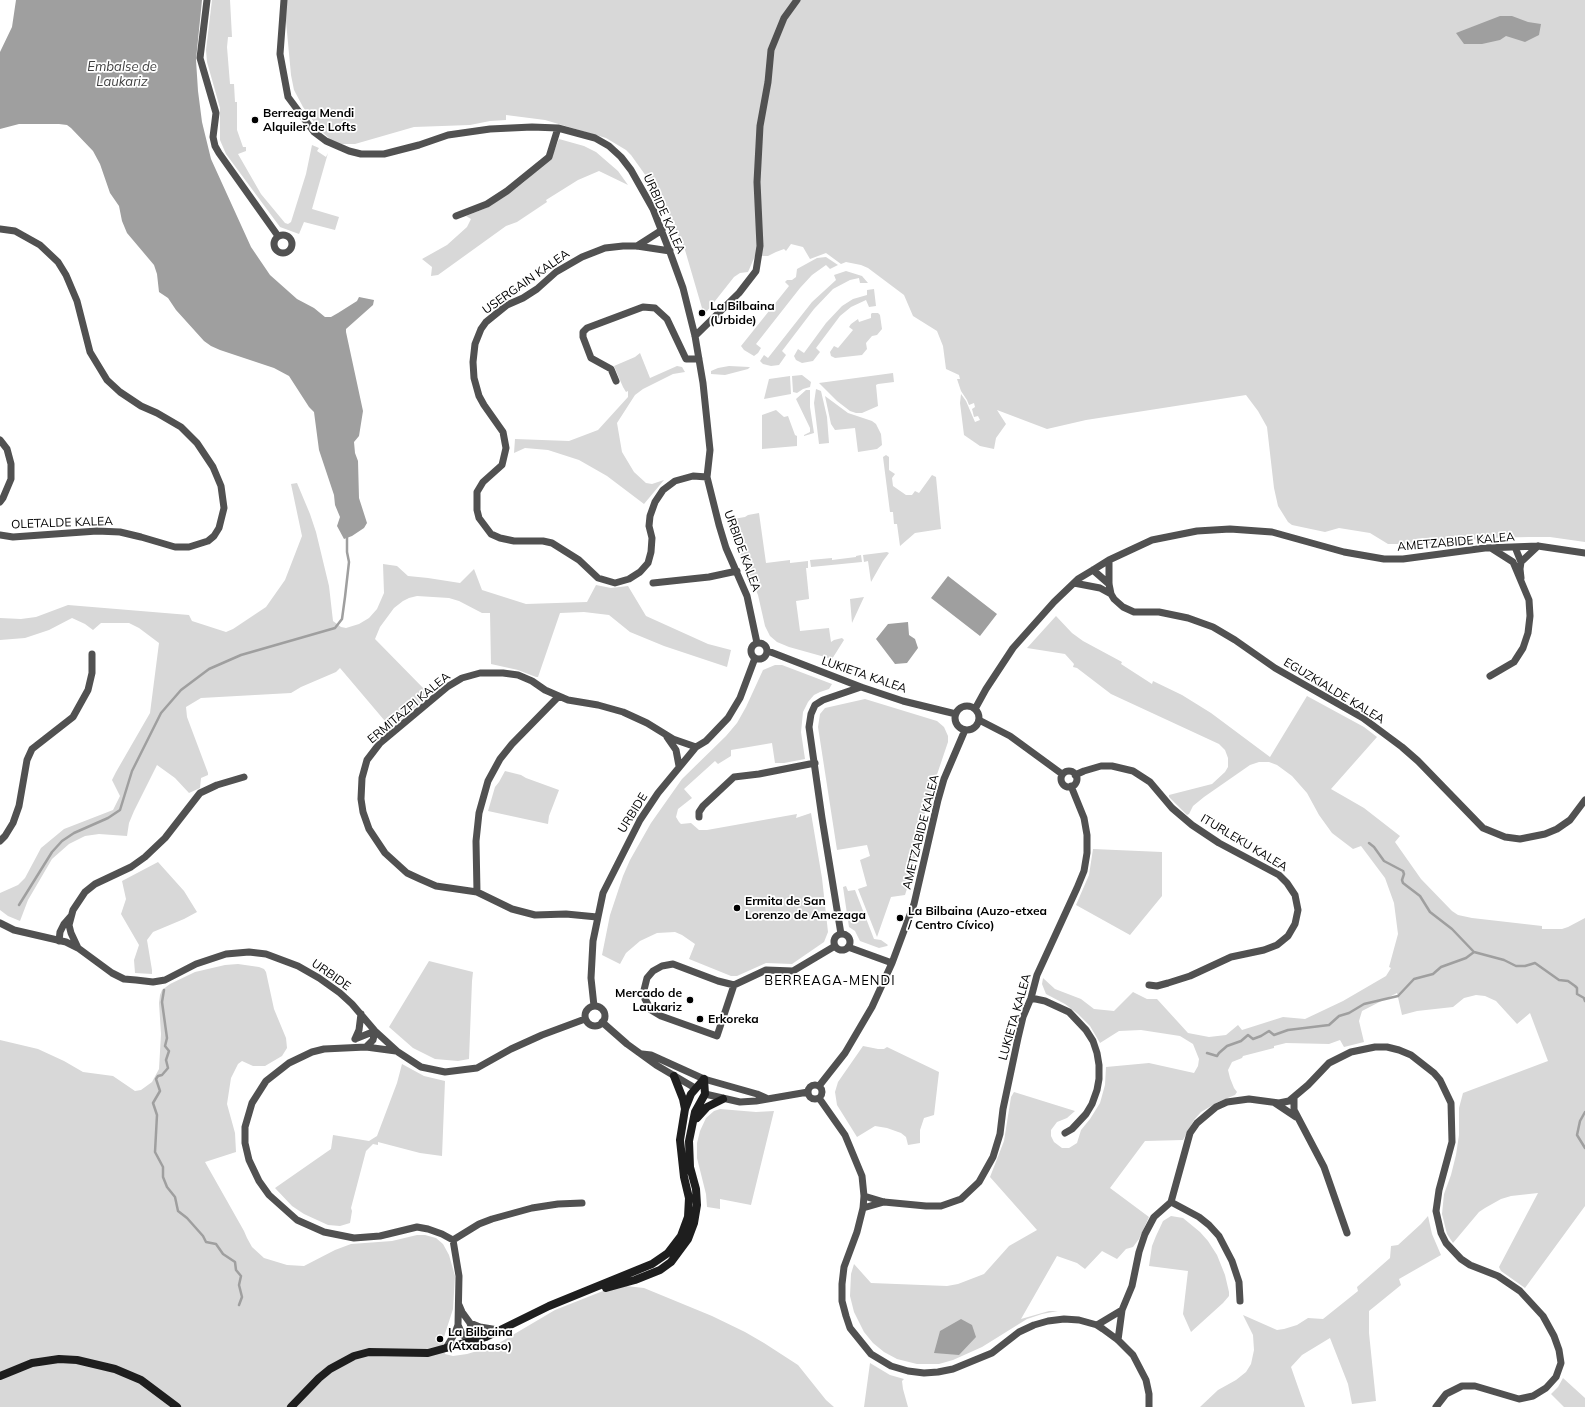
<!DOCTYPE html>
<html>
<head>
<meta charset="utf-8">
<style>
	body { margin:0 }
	canvas { display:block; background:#fff }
</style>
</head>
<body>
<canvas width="1585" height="1407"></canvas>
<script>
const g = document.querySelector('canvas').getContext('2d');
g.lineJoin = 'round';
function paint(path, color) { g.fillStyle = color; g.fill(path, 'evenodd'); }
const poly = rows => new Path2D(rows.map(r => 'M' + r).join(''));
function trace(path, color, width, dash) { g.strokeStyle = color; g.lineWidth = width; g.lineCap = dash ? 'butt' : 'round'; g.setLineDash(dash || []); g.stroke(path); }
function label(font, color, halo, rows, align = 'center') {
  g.font = font + ' Mulish,sans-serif'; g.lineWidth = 3.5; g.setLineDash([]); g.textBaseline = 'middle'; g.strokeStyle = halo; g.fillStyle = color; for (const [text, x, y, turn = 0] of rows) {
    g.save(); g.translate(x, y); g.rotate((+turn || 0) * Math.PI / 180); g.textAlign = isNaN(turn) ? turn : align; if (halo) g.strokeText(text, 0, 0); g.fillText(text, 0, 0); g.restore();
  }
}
paint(poly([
	[212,0,230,0,232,37,228,37,227,47,230,84,234,84,235,102,237,102,237,130,243,147,246,147,246,151,238,154,261,194,285,223,288,224,291,222,306,174,312,145,319,148,317,151,326,157,328,153,312,209,339,217,335,230,304,222,299,234,280,227,226,154,220,140,220,108,207,62,206,50],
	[284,0,1585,0,1585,542,1550,537,1529,537,1489,538,1440,544,1388,544,1370,533,1339,528,1325,532,1292,525,1288,522,1278,506,1274,488,1267,427,1258,411,1246,395,1086,420,1047,429,997,410,1006,424,996,438,994,449,980,446,964,435,960,403,961,394,966,401,975,422,980,420,978,416,974,417,972,409,975,407,974,403,969,405,967,400,961,391,957,379,960,379,959,375,946,369,943,346,937,331,913,316,904,295,868,268,861,265,846,262,841,264,826,253,810,259,803,247,791,244,786,251,784,249,776,252,768,256,755,256,748,272,740,273,734,277,704,315,685,250,666,208,651,183,631,155,626,150,606,138,545,120,506,115,506,120,490,121,470,125,414,127,355,144,341,144,331,140,319,129,303,107,294,90,291,75],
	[559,139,584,146,596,152,618,171,628,185,599,171,578,180,546,200,547,202,517,222,506,226,438,275,431,276,432,267,422,259,447,245,467,227,471,219,466,216,486,208,504,197,524,182,553,154],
	[826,257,838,265,830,269,826,265,812,275,800,288,756,344,761,348,758,353,754,356,744,350,741,346,789,286,785,282,787,280,792,280,796,277,797,269,817,258],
	[846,271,862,276,868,283,860,283,859,278,850,280,833,289,814,309,782,351,786,355,779,365,771,366,763,364,760,361,764,355,768,358,812,302,836,280,834,275],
	[874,289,876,306,869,307,866,300,851,307,840,316,816,348,820,352,813,361,802,363,796,360,794,356,798,349,804,353,826,323,842,306,853,299,867,295,867,290],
	[872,313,878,313,880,315,882,329,877,335,872,336,866,343,867,349,862,355,835,358,831,356,830,352,834,346,838,348,853,330,849,327,851,324,858,319,859,322,871,318,871,314],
	[640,353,650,378,677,366,682,367,685,372,673,374,643,389,635,395,617,423,622,452,634,472,646,483,652,484,664,480,644,504,607,476,579,460,548,450,525,448,514,453,515,439,569,441,598,430,628,397,628,391,626,392,623,387,614,366,635,357],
	[729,366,749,367,750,367,748,369,725,375,711,374,711,371,718,368],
	[893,373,894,382,878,384,876,385,878,406,862,413,856,413,850,411,837,401,819,383],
	[802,375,811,382,810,387,803,389,797,393,793,392,792,376],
	[790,376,791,394,764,399,769,379],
	[816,389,821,391,827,417,829,443,819,444,814,403],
	[806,390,810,390,810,407,814,433,804,436,804,435,810,432,810,428,796,399],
	[825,396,848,413,872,421,876,424,881,434,882,445,877,449,858,452,855,428,835,430,831,424],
	[776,410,784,417,788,416,795,435,797,436,797,446,762,449,762,415],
	[886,455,889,457,889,470,895,474,892,478,893,486,906,495,912,495,915,491,919,493,932,475,936,477,941,529,915,533,900,546,897,524,894,524,893,512,890,512,883,457],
	[297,483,310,514,316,532,329,586,333,621,341,627,346,628,359,624,369,618,377,609,384,593,383,564,397,566,408,576,428,578,460,583,474,569,482,590,526,604,587,602,596,585,611,588,628,586,646,616,708,644,731,650,727,667,664,646,630,632,609,615,584,612,560,613,538,677,536,677,518,670,491,664,490,613,482,613,459,601,449,598,417,596,409,598,403,601,394,608,380,627,375,639,428,693,428,695,418,705,403,718,390,727,340,668,336,672,301,687,291,693,201,698,186,707,187,717,208,773,208,775,201,778,200,788,189,793,175,778,157,765,134,811,129,823,127,836,99,834,85,836,69,844,52,859,28,900,20,921,8,916,0,910,0,893,18,885,25,878,41,848,64,829,113,810,120,796,112,780,116,772,150,713,159,643,139,628,129,623,101,623,93,630,85,624,72,618,49,630,25,638,0,640,0,618,21,619,36,617,68,605,189,615,192,621,226,632,233,629,266,607,285,580,302,536,291,484],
	[759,513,766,563,790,560,790,563,808,561,808,568,806,568,809,598,809,599,796,601,800,631,829,628,831,642,834,640,842,638,844,640,832,659,789,647,777,642,770,636,765,626,758,595,738,550,727,520,745,517,748,515],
	[887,552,889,553,883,561,871,582,868,561,864,562,863,555],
	[861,555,862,562,811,567,810,560,832,558,832,560,856,557,856,556],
	[864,597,852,623,850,599],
	[1056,616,1072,633,1083,641,1122,662,1121,664,1152,684,1153,681,1182,695,1211,713,1270,757,1307,696,1364,727,1377,737,1331,789,1364,808,1400,836,1395,842,1421,879,1452,911,1458,915,1472,918,1542,926,1542,929,1562,929,1568,927,1585,918,1585,1206,1525,1288,1501,1271,1499,1267,1538,1193,1511,1196,1501,1199,1485,1208,1479,1212,1453,1243,1447,1234,1442,1214,1444,1194,1451,1175,1456,1155,1459,1135,1459,1108,1463,1093,1548,1061,1530,1013,1517,1024,1496,1001,1485,996,1476,995,1464,998,1453,1007,1417,1011,1402,1015,1397,993,1362,1011,1359,1021,1364,1042,1344,1047,1340,1040,1329,1044,1286,1043,1274,1046,1274,1048,1243,1056,1242,1058,1232,1062,1228,1070,1230,1078,1234,1088,1237,1092,1235,1095,1218,1102,1201,1112,1194,1120,1183,1140,1145,1141,1110,1188,1149,1217,1139,1239,1133,1247,1126,1249,1117,1259,1102,1251,1085,1269,1077,1263,1057,1256,1021,1319,1049,1311,1058,1311,1042,1314,1027,1319,982,1347,953,1360,939,1364,917,1364,897,1359,884,1352,873,1343,864,1332,854,1312,850,1296,851,1274,854,1264,871,1283,947,1286,958,1284,984,1274,1009,1246,1037,1230,990,1177,1004,1141,1011,1097,1014,1092,1075,1111,1067,1118,1057,1122,1051,1130,1051,1136,1054,1142,1062,1148,1069,1148,1077,1143,1081,1130,1090,1119,1100,1103,1105,1085,1106,1067,1149,1063,1194,1073,1198,1066,1199,1059,1193,1044,1180,1036,1141,1030,1119,1031,1100,1043,1090,1026,1078,1014,1065,1004,1046,994,1042,984,1043,978,1055,989,1081,999,1094,1009,1114,1011,1133,992,1147,999,1157,999,1188,1033,1209,1037,1226,1035,1238,1025,1242,1030,1283,1017,1305,1019,1343,1001,1386,976,1391,968,1389,967,1398,934,1394,903,1385,878,1361,846,1353,849,1332,833,1319,815,1307,793,1292,776,1277,765,1269,762,1259,762,1250,765,1204,797,1193,806,1189,814,1187,815,1169,797,1169,795,1212,784,1225,772,1228,767,1228,758,1225,750,1219,744,1111,694,1077,668,1073,667,1074,664,1065,654,1027,648],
	[775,665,782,665,832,684,829,689,820,692,814,695,808,702,803,712,801,732,805,759,784,763,773,763,775,763,772,743,731,750,731,756,718,764,715,761,684,789,692,798,678,809,676,817,679,822,681,824,691,823,699,830,707,830,797,814,796,818,811,813,822,878,828,932,824,942,792,964,766,963,737,976,731,976,689,959,695,944,682,935,675,932,657,933,640,941,626,953,620,964,602,955,610,915,623,876,630,860,651,823,682,779,726,736,737,723,746,707,763,670],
	[865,699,937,721,944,727,948,736,948,742,926,807,912,873,905,895,891,897,877,937,858,889,867,886,860,860,870,856,867,845,837,850,818,727,820,714,825,708],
	[505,771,521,775,526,778,559,790,549,816,548,824,488,811,495,787,499,782],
	[1093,849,1162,852,1162,896,1130,935,1076,905,1089,875],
	[158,862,184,891,197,912,184,919,153,932,147,940,152,970,152,974,135,973,134,960,139,945,121,914,126,899,122,881],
	[846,886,848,891,855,890,874,939,881,940,888,945,887,946,879,948,860,941,855,931,849,927,843,887],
	[429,961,473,972,472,981,469,1059,458,1061,435,1059,413,1048,389,1027],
	[238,964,259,967,264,969,266,972,274,1009,286,1038,287,1048,282,1056,265,1066,253,1066,242,1061,238,1064,231,1078,227,1104,235,1133,236,1152,205,1162,244,1231,247,1238,252,1247,264,1258,287,1265,304,1266,335,1250,351,1244,392,1241,417,1235,425,1235,436,1238,443,1244,449,1255,455,1276,453,1309,444,1337,443,1348,445,1354,453,1356,467,1354,494,1346,555,1310,608,1289,626,1286,644,1288,712,1316,745,1332,764,1343,798,1365,826,1400,834,1407,0,1407,0,1040,38,1049,64,1061,83,1072,113,1076,135,1091,141,1090,152,1082,159,1069,161,1034,159,1003,160,995,162,990,170,984,195,972,225,965],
	[863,1046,878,1049,884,1049,887,1047,939,1072,934,1115,924,1118,920,1130,920,1143,908,1145,906,1137,901,1133,887,1128,875,1126,857,1137,837,1105,835,1092,838,1082],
	[402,1064,424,1076,445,1081,442,1156,420,1153,378,1142,378,1145,373,1144,366,1151,351,1208,352,1211,350,1223,340,1226,328,1225,304,1214,292,1206,275,1188,331,1149,333,1135,369,1141,377,1136,397,1083],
	[720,1109,756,1112,774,1111,751,1205,720,1199,720,1209,707,1207,706,1194,697,1158,697,1143,700,1131,706,1118,714,1111],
	[1171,1216,1183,1218,1200,1232,1208,1241,1217,1255,1225,1275,1229,1292,1229,1296,1223,1303,1191,1332,1183,1314,1188,1271,1149,1266,1152,1246,1156,1236,1163,1221],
	[1428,1216,1432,1234,1441,1255,1399,1279,1401,1285,1369,1311,1369,1333,1376,1401,1352,1404,1348,1384,1330,1338,1302,1355,1291,1367,1305,1407,1200,1407,1218,1390,1236,1380,1246,1372,1251,1364,1254,1350,1253,1335,1243,1315,1277,1330,1284,1329,1297,1325,1308,1318,1323,1319,1358,1291,1357,1287,1390,1258,1391,1246,1398,1245,1421,1224],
	[870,1363,890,1375,904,1379,902,1381,903,1389,908,1407,864,1407],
	[1563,1378,1585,1398,1585,1407,1564,1407,1551,1394,1558,1387]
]), '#d8d8d8');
paint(poly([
	[16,0,202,0,196,60,198,91,202,122,211,159,251,247,270,275,297,299,314,308,325,317,331,317,338,313,357,301,359,297,374,300,373,305,346,329,346,332,363,411,359,436,354,442,355,453,358,461,359,498,367,523,364,528,352,536,344,539,337,526,340,517,335,505,334,495,319,450,314,412,309,407,289,376,274,368,220,350,211,346,204,341,176,310,168,298,159,292,157,274,154,265,127,233,122,221,119,206,110,193,100,164,93,151,71,128,67,125,59,124,19,124,0,129,0,52,12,27],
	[1500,16,1512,16,1528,22,1541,24,1539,35,1525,42,1506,36,1500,40,1482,44,1464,44,1456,33],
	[948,576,997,614,980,636,931,598],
	[908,622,909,635,915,639,918,648,907,663,895,664,876,639,888,624],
	[961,1319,972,1325,976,1337,959,1355,934,1353,940,1331]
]), '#9f9f9f');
trace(poly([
	[1369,843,1374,847,1384,861,1403,871,1404,874,1402,880,1403,883,1420,896,1430,912,1452,929,1474,952,1504,960,1516,966,1525,966,1535,963,1559,980,1568,981,1575,986,1577,988,1577,994,1584,998,1585,1001],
	[19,905,52,852,62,841,74,833,108,818,120,810,132,771,161,713,181,690,209,669,241,655,335,628,342,619,345,597,349,562,347,552,347,535],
	[164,990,162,1002,167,1038,165,1046,169,1051,166,1060,168,1068,162,1075,158,1076,156,1079,160,1091,153,1103,157,1115,155,1152,163,1167,163,1177,167,1187,175,1197,178,1211,187,1218,203,1236,206,1242,216,1244,223,1254,235,1262,236,1270,241,1276,239,1285,242,1297,239,1305],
	[1207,1053,1217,1056,1219,1053,1227,1046,1241,1041,1248,1035,1253,1039,1261,1036,1269,1031,1274,1035,1288,1030,1329,1025,1339,1016,1349,1013,1364,1004,1398,996,1414,979,1433,974,1441,967,1466,958,1474,952],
	[1585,1112,1580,1121,1577,1135,1585,1148]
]), '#9f9f9f', 2.5);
trace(poly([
	[207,0,200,58,216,113,213,137,215,146,219,153,278,236],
	[284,0,280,54,288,97,314,132,326,141,349,151,361,154,384,154,419,145,448,135,490,129,532,127,558,128,595,138,609,146,621,157,631,170,653,209,671,255,683,288,695,336,703,383,710,450,707,477,719,525,726,548,747,596,757,643],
	[456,216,487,204,507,191,549,157,558,128],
	[0,229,15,231,40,245,58,262,66,275,77,301,90,352,107,380,120,392,141,406,157,413,181,427,197,443,213,467,221,486,224,508,219,528,214,536,208,541,189,547,175,547,141,537,120,532,97,531,13,537,0,535],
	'274 244a9 9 0 1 1 18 0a9 9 0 1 1-18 0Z',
	[637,246,662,230],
	[670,251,637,246,623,246,605,248,582,257,556,272,537,289,523,298,507,305,486,322,481,329,475,344,473,362,474,378,479,396,484,405,503,432,506,448,502,465,483,482,477,492,477,510,479,518,491,534,500,538,514,541,543,541,552,543,579,560,598,578,615,583,629,579,640,572,648,563,651,552,652,538,649,526,650,516,655,502,663,490,675,481,693,476,707,477],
	[695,336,739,293,756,271,760,246,757,182,760,126,768,82,771,50,784,18,797,0],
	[616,381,611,369,591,358,583,337,583,332,587,328,643,307,655,308,667,319,686,359,699,359],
	[0,440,7,449,11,464,11,479,3,498,0,502],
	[1515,547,1521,562],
	[1109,560,1109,584,1111,594,1114,599,1123,607,1134,612,1159,612,1188,618,1213,627,1235,640,1275,668,1363,718,1402,747,1418,761,1483,828,1505,837,1520,839,1545,834,1557,829,1570,820,1585,800],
	[1093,570,1109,584],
	[1521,578,1520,569,1521,562,1538,546],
	[653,583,709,577,737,571],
	[1074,583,1100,588,1111,594],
	'751 651a8 8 0 1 1 16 0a8 8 0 1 1-16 0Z',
	[768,651,861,687,903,701,956,714],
	[1490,676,1514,662,1523,648,1528,633,1530,616,1529,600,1513,562,1491,548],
	'955 718a12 12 0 1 1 24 0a12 12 0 1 1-24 0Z',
	[975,709,986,689,1013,648,1054,602,1078,579,1093,570,1109,560,1152,540,1197,531,1230,529,1272,532,1344,552,1384,559,1403,559,1485,548,1538,546,1585,553],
	[979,720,1010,736,1062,774],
	[667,737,676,750,679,766],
	'1061 779a8 8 0 1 1 16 0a8 8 0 1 1-16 0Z',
	[1075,775,1084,771,1101,766,1112,766,1133,771,1150,782,1172,808,1192,825,1219,843,1279,875,1287,883,1295,895,1298,910,1295,924,1288,936,1277,945,1264,950,1231,957,1190,976,1168,983,1157,986,1149,985],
	[699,817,699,812,703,806,734,777,759,774,815,763],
	[0,841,5,836,13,823,19,806,27,760,32,749,73,717,88,690,92,673,92,654],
	[477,892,476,841,479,813,488,781,500,759,512,744,558,697],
	[597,917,566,914,535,915,512,909,477,892,436,886,420,879,407,873,385,853,369,829,363,812,361,799,362,778,367,760,380,743,447,687,462,678,480,673,503,673,518,675,532,681,545,690,568,700,598,705,623,712,647,723,673,739,696,747],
	[0,923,14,930,66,942,78,948,112,973,124,979,136,980,153,982,165,980,196,964,226,954,249,952,266,954,298,966,319,978,340,993,352,1004,375,1031,398,1052,421,1067,445,1072,477,1068,511,1049,542,1035,585,1019],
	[841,934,822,818,809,727,811,714,815,705,823,700,861,687],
	'834 942a8 8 0 1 1 16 0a8 8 0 1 1-16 0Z',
	[59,941,60,932,64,924,71,916],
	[848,947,892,963],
	[78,948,71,933,69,925,73,910,85,892,95,884,131,867,145,857,165,838,200,793,217,785,244,777],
	[734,985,717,1036,661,1016,651,1010,645,999,644,990,647,978,653,971,662,966,673,964,718,981,734,985,766,970,793,971,835,946],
	[1031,998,1045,1001,1069,1012,1086,1030,1093,1041,1097,1053,1099,1065,1099,1079,1097,1090,1092,1104,1086,1114,1072,1129,1065,1133],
	[594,1006,591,978,593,941,603,893,640,820,658,793,696,747,706,741,728,718,740,698,755,658],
	'585 1016a10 10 0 1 1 20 0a10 10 0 1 1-20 0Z',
	[602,1022,627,1044,656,1065,695,1088],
	[355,1039,375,1031,373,1040,366,1047,324,1049,312,1052,289,1063,266,1081,252,1103,245,1127,245,1143,249,1160,259,1181,269,1195,297,1220,324,1232,354,1238,380,1236,417,1227,428,1229,442,1234,453,1240,459,1276,458,1325,455,1333,446,1348],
	[355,1039,359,1030,361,1014],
	[366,1047,396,1051],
	[642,1054,651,1055,704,1079,757,1094,766,1098],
	'808 1092a7 7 0 1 1 14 0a7 7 0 1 1-14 0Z',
	[819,1086,845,1053,872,1007,892,963,914,904,938,800,944,779,965,730],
	[705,1094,740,1102,756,1101,808,1092],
	[1294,1097,1294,1110,1324,1167,1347,1233],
	[819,1098,845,1135,862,1176,864,1196,863,1208,857,1232,844,1267,842,1284,842,1301,846,1316,850,1328,871,1354,891,1366,908,1371,924,1373,938,1372,953,1369,992,1353,1019,1332,1034,1325,1048,1321,1064,1319,1079,1320,1097,1325,1103,1329,1118,1340,1133,1355,1146,1380,1149,1394,1149,1407],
	[1275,1103,1296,1117],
	[864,1196,884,1202,926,1206,941,1206,961,1199,979,1182,993,1157,1000,1134,1003,1109,1018,1038,1023,1017,1031,998,1037,975,1077,888,1084,871,1087,853,1087,835,1084,818,1071,786],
	[1171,1202,1199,1217,1209,1225,1219,1236,1232,1261,1239,1282,1240,1301],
	[863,1208,884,1202],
	[453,1240,479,1224,492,1219,532,1208,558,1204,582,1203],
	[459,1305,462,1312,470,1323,472,1331,470,1342],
	[470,1323,480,1327,498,1330],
	[458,1325,462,1334,470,1342],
	[1097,1325,1122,1310],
	[1118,1340,1122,1310,1132,1286,1139,1252,1145,1234,1154,1217,1171,1202,1187,1144,1190,1133,1197,1123,1216,1107,1227,1102,1249,1099,1279,1103,1289,1101,1308,1085,1329,1063,1351,1052,1375,1047,1387,1047,1399,1050,1411,1055,1434,1073,1440,1080,1451,1103,1452,1142,1439,1190,1436,1211,1441,1233,1446,1243,1461,1259,1470,1265,1498,1276,1520,1291,1543,1316,1554,1336,1559,1350,1561,1363,1556,1377,1546,1388,1533,1396,1519,1399,1475,1386,1462,1386,1446,1394,1436,1407]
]), '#515151', 7);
trace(poly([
	[674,1076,683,1099,685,1109],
	[697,1118,707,1107,723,1099],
	[606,1288,635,1280,660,1270,671,1262,688,1239,694,1223,697,1205,696,1189,690,1167,689,1141,695,1112,705,1094,704,1079],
	[0,1376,32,1363,59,1359,77,1360,115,1369,141,1380,177,1407],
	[291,1407,319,1378,330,1369,354,1356,369,1352,428,1353,486,1337,549,1306,652,1264,668,1253,681,1236,688,1217,689,1198,684,1177,680,1140,685,1109,691,1094,704,1079]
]), '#1e1e1e', 8);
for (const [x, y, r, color] of [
	[255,120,4,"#000"],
	[702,313,4,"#000"],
	[737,908,4,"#000"],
	[900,918,4,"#000"],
	[690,1000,4,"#000"],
	[700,1019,4,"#000"],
	[440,1339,4,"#000"]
]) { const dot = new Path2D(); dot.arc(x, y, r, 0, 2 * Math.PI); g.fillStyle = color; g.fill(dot); trace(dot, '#fff', 1.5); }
label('bold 12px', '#000', '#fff', [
	["Berreaga Mendi",263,113],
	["Alquiler de Lofts",263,127],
	["La Bilbaina",710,306],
	["(Urbide)",710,320],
	["Ermita de San",745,901],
	["Lorenzo de Amezaga",745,915],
	["La Bilbaina (Auzo-etxea",908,911],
	["/ Centro Cívico)",908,925],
	["Mercado de",682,993,"right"],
	["Laukariz",682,1007,"right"],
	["Erkoreka",708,1019],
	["La Bilbaina",448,1332],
	["(Atxabaso)",448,1346]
], 'left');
label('12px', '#000', '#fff', [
	["URBIDE KALEA",664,214,66],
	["USERGAIN KALEA",526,282,-35],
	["OLETALDE KALEA",62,523,-2],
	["AMETZABIDE KALEA",1456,542,-5],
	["URBIDE KALEA",742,551,70],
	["LUKIETA KALEA",864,675,19],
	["EGUZKIALDE KALEA",1334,691,31],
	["ERMITAZPI KALEA",409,708,-40],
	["URBIDE",633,813,-58],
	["AMETZABIDE KALEA",921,832,-76],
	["ITURLEKU KALEA",1244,843,31],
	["URBIDE",331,975,35],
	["LUKIETA KALEA",1015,1017,-74]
]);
label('italic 13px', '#404040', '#fff', [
	["Embalse de",122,67],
	["Laukariz",122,82]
]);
g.letterSpacing = '1px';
label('13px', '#000', '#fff', [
	["BERREAGA-MENDI",830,981]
]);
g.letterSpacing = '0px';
</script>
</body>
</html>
